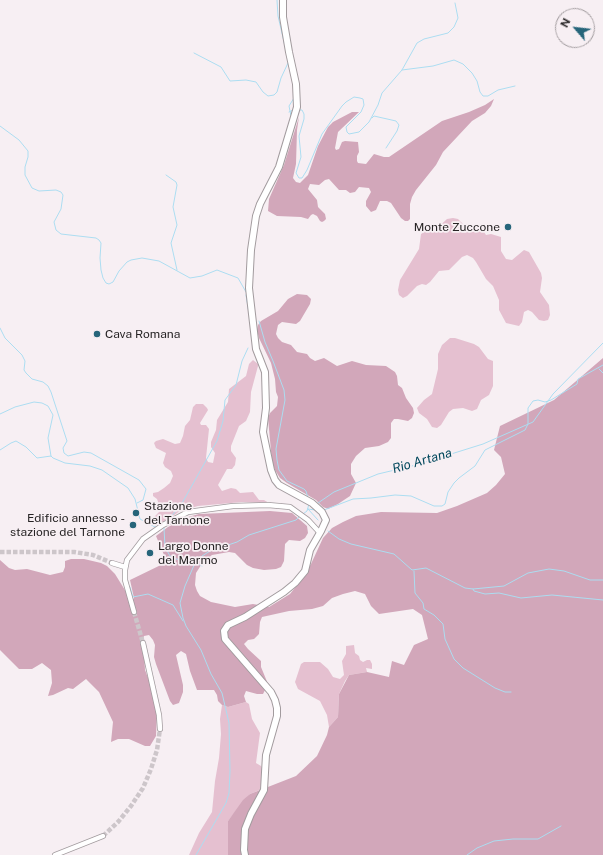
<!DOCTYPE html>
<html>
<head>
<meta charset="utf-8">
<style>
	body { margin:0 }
	#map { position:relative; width:603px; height:855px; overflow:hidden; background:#f7eff3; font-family:"Public Sans",sans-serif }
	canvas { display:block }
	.north { position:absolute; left:555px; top:8px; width:40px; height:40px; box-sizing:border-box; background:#f7eff3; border:1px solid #a49ea1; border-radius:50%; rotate:298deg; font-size:11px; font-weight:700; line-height:16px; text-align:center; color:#272425 }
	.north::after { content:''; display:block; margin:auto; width:14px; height:18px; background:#26657a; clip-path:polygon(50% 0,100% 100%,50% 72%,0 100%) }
</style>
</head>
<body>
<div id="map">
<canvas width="603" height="855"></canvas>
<div class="north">N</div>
</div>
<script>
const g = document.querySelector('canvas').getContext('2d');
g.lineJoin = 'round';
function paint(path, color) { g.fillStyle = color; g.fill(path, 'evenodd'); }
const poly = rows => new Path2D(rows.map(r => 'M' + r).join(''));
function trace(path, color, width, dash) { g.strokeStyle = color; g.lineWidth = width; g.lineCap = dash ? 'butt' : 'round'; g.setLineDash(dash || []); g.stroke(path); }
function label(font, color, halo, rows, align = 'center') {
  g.font = font + ' "Public Sans",sans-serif'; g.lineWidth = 3.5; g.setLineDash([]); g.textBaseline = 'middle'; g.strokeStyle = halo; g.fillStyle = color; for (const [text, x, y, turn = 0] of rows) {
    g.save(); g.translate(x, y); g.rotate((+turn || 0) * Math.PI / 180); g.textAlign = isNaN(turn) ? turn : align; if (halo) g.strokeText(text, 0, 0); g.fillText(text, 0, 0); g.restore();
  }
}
paint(poly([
	[453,218,458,219,465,226,471,227,476,225,481,227,486,235,491,234,501,237,501,251,506,259,512,260,524,250,529,252,541,273,542,278,540,292,549,305,550,315,548,320,544,321,539,320,532,312,528,310,524,312,522,322,519,326,506,323,499,310,499,300,493,286,486,279,476,262,473,258,467,255,462,257,449,270,439,271,430,282,426,285,422,284,417,286,407,296,403,298,399,295,398,290,400,280,419,249,421,234,426,231,435,230,447,219],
	[450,338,455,338,474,344,479,347,488,359,493,361,493,386,489,395,481,400,477,409,472,411,463,408,453,409,449,412,441,425,437,428,432,427,427,419,419,413,417,408,424,400,432,394,438,369,438,354,442,345],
	[253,360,258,364,258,366,251,392,250,412,246,421,239,426,231,446,231,451,236,458,235,465,232,469,227,469,218,485,222,491,231,488,236,489,240,493,253,492,259,500,264,500,269,503,242,502,198,506,180,511,164,522,157,521,154,517,161,510,157,499,153,496,153,493,158,492,164,488,170,483,173,476,171,471,165,467,163,463,166,453,156,448,154,443,156,441,163,439,175,444,180,443,183,436,185,426,190,420,193,407,196,404,203,404,207,408,208,410,200,423,201,425,206,425,209,429,206,458,208,462,213,463,215,453,211,447,211,442,216,430,217,420,228,402,229,389,246,376,249,364],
	[354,645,355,653,359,656,360,660,363,662,367,660,370,660,372,664,372,669,366,668,367,672,349,675,345,681,339,694,338,717,329,727,327,715,320,701,298,689,295,682,301,664,304,662,320,662,328,669,333,677,340,679,344,675,342,661,346,654,346,646],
	[246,702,249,704,252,719,260,733,256,763,261,766,263,772,260,790,250,794,228,821,228,855,189,855,199,833,212,812,215,781,219,758,221,734,220,719,222,705,228,707]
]), '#e5c0d0');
paint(poly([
	[494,99,491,106,485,113,472,121,443,152,436,165,416,190,412,197,410,204,410,219,408,221,405,221,401,218,391,203,387,201,380,201,376,210,371,212,366,206,366,201,371,192,369,188,359,187,355,192,350,193,346,190,339,190,329,179,325,180,319,185,310,184,308,189,317,200,318,207,325,214,326,219,324,221,322,222,320,221,317,216,313,214,311,215,308,219,301,217,277,216,268,211,269,199,284,165,299,117,297,130,296,164,293,178,296,182,300,183,308,175,318,146,328,127,333,122,352,112,359,112,338,132,335,148,336,150,339,149,342,142,345,141,358,142,359,152,357,156,357,161,358,163,366,164,374,154,384,157,389,157,442,121,469,112,485,105],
	[297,294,307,295,311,299,310,304,300,321,296,324,282,322,278,325,276,334,278,338,282,342,291,345,297,352,307,354,310,358,315,361,324,358,337,366,352,361,366,365,386,366,395,372,397,376,398,385,402,388,406,398,413,408,414,413,412,418,408,421,398,419,394,419,391,423,391,438,388,442,379,446,365,448,356,456,351,464,351,474,356,483,350,496,338,504,328,509,323,507,316,500,287,483,280,478,275,470,272,462,268,418,270,413,277,406,278,397,276,392,275,379,271,363,259,338,257,330,258,325,261,321,278,311,288,299],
	[603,358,603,855,228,855,228,821,243,800,250,794,296,776,317,756,327,735,329,727,338,717,339,694,349,675,367,672,389,677,392,661,404,665,414,645,428,639,422,615,413,609,379,614,371,606,365,594,355,591,343,594,332,598,323,606,312,609,289,611,262,617,260,622,259,634,254,639,248,640,244,644,248,649,261,661,261,667,268,684,263,694,257,694,246,691,244,696,246,702,228,707,222,705,218,701,217,695,214,690,197,690,190,671,186,654,181,651,176,655,183,685,183,692,179,703,173,705,170,701,156,664,154,657,155,645,153,640,149,635,144,636,142,642,144,652,145,670,154,693,157,712,156,736,150,746,145,746,129,739,118,739,111,742,113,722,99,692,86,679,73,689,68,688,53,695,48,696,52,683,51,670,42,663,32,669,19,669,0,650,0,560,9,568,15,570,27,569,50,575,63,572,65,567,65,561,71,559,84,559,101,563,107,566,115,574,128,595,132,600,134,598,130,580,167,562,156,536,168,527,188,517,199,514,270,511,292,513,307,526,308,533,305,538,300,541,289,540,285,544,284,561,281,567,276,569,264,570,253,568,247,565,235,553,229,552,212,555,203,562,196,573,195,585,197,591,200,596,211,602,235,607,253,604,269,607,290,594,298,584,311,564,323,538,332,528,343,522,356,516,381,512,437,513,457,506,487,493,496,485,505,474,501,457,494,450,500,426,554,400]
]), '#d2a7ba');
trace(poly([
	[277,0,278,16,285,46],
	[194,53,221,67,230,81,246,80,256,82,263,92,268,96,274,95,277,92,281,78,288,63],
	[402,70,433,66,454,60,463,64,472,73,477,81,480,92,483,96,488,96,498,90,515,86],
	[300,110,302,110,304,114,304,119,299,136,301,157,296,173,299,178,302,178,307,170,322,134,342,106,346,102,354,97,360,98,363,99,364,105,361,112,346,127,347,132,349,134,359,132,369,122,378,105,382,93,402,70,417,43,424,39,448,33,454,27,458,18,455,3],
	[289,112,293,110],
	[372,118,374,116,396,121,399,125,397,131,386,148],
	[290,121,291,116,289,106,294,98],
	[0,126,19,140,28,151,28,157,25,167,25,175,32,188,39,191,56,190,61,192,63,195,61,209,54,222,56,230,61,234,96,238,99,240,101,243,100,258,101,270,103,278,106,283,109,284,113,282,119,271,127,262,131,260,142,258,159,261,190,278,202,276,217,270,238,278,246,292],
	[166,175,176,182,177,185,173,207,177,225,171,243,177,270],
	[246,295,249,313],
	[259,321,265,342,273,361,284,390,285,400,276,449,277,460,279,470,287,481,304,489,306,491,308,498],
	[0,328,5,338,22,355,25,361,24,370,26,373,32,379,43,382,48,386,51,392,67,441,63,448,64,453,68,456,84,452,91,453,139,480,146,489,143,500,137,503],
	[599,369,603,373],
	[0,414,15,407,34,402,42,403,48,406,53,415,48,438,51,456],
	[0,450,11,443,16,441,26,447,37,458,51,456,53,458,65,463,90,466,102,470,128,488,135,499,140,519,155,527,157,527],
	[318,503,334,492,378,474,416,465,483,444,533,422,553,394,603,343],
	[308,509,318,520],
	[308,509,315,510],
	[324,510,353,499,371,498,395,495,411,496,434,506,442,506,445,504,448,492,454,483,459,478,475,466,485,450,525,430,528,424,528,408,533,401,538,400,545,402,551,400,577,384,578,379,603,365],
	[303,514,307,511,309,504],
	[167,521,181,505,217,441,223,421,225,400,236,385,242,361,248,348],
	[164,528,165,547,170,556,179,560,192,562],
	[328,531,339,539,351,544,394,554,412,570,426,568,465,588,473,589,504,586,528,573,549,569,564,571,590,580,603,580],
	[196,563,202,566],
	[414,571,415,593,423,603,424,609,434,615,443,624,445,639,454,659,463,668,495,688,505,692,511,692],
	[130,587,133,597,148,594,173,605,183,621],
	[473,589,474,591,485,594,499,593,521,598,552,595,603,600],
	[196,855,226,803,229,793,230,771,229,723,222,693,211,674,201,650,186,626,183,618,180,603,185,586,195,563,202,556,210,551,237,542,249,535,296,520,300,516],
	[467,855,477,848,494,841,513,839,538,839,561,826]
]), '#acddf1', 1);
trace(poly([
	[0,552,74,552,93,555,112,563],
	[134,612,143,643],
	[103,836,118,822,131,806,143,788,151,769,157,750,160,729]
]), '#cdc6ca', 4.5, [4.5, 2]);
const minor = poly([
	[112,563,125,567],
	[134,612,125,580,125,570,127,560,143,539,163,525,188,512,233,506,268,505,290,507,308,520,320,533],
	[143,643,159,715,160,729],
	[55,855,103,836]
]);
const tertiary = poly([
	[245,855,244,850,245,829,251,814,264,790,266,755,277,716,277,708,275,700,271,692,225,639,224,631,228,625,245,617,284,592,295,583,305,571,310,550,321,531,326,520,322,512,312,503,279,485,275,480,271,470,263,432,266,408,265,372,256,349,249,288,251,250,256,216,260,204,279,167,297,107,296,84,289,52,283,17,283,0]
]);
trace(minor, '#a29b9e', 6);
trace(tertiary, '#a29b9e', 8);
trace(minor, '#fff', 4.5);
trace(tertiary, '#fff', 6);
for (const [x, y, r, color] of [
	[508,227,4,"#26657a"],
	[97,334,4,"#26657a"],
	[136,513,4,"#26657a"],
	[133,525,4,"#26657a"],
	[150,553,4,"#26657a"]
]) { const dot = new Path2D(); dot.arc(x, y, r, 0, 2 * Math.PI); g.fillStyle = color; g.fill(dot); trace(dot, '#f7eff3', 1.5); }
label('12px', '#272425', '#f7eff3', [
	["Monte Zuccone",500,227,"right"],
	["Cava Romana",105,334],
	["Stazione",144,506],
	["del Tarnone",144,520],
	["Edificio annesso -",125,518,"right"],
	["stazione del Tarnone",125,532,"right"],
	["Largo Donne",158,546],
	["del Marmo",158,560]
], 'left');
label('italic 13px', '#02485c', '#f7eff3', [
	["Rio Artana",422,461,-16]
]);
</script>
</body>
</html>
